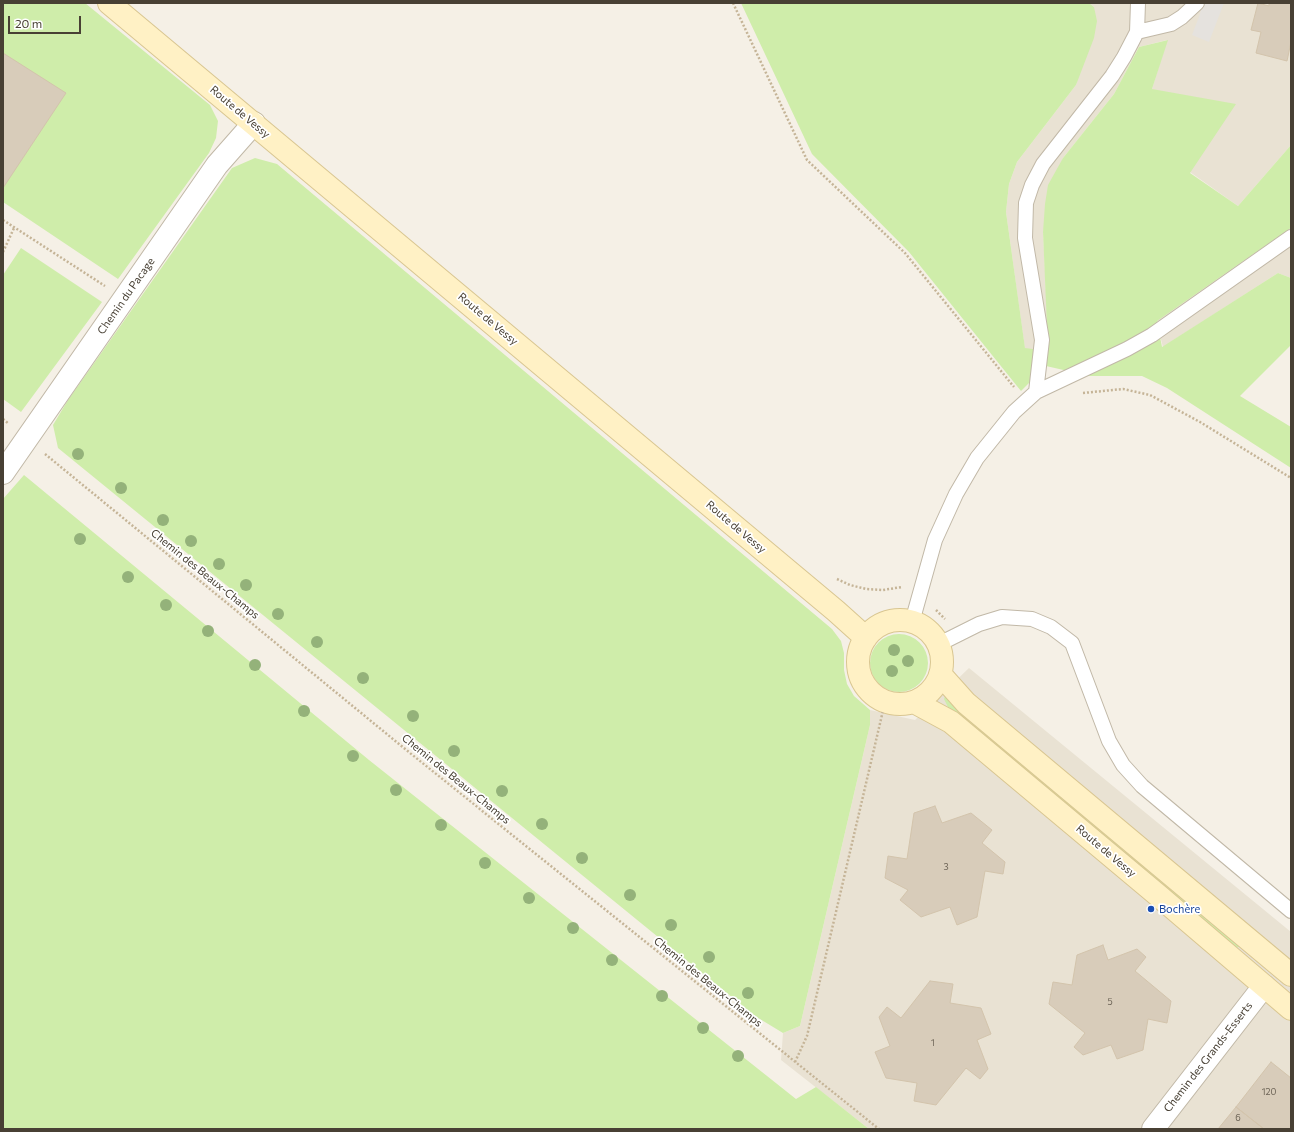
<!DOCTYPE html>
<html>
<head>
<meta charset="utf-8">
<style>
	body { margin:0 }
	#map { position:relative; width:1294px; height:1132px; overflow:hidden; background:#f5f0e6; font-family:Commissioner,sans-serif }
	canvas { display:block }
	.frame { position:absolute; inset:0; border:4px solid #484034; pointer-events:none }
	.scale { position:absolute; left:8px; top:16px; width:73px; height:18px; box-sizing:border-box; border:2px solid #484034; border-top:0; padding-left:5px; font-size:12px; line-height:14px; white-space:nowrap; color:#484034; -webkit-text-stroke:3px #fff; paint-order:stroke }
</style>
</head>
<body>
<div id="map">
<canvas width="1294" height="1132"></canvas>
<div class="frame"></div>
<div class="scale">20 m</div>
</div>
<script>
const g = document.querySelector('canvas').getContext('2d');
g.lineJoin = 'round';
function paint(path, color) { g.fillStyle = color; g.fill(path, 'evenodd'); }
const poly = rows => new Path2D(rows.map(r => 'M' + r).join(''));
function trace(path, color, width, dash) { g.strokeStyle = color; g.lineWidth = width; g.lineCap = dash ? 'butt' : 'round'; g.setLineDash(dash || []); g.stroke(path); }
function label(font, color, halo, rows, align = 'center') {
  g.font = font + ' Commissioner,sans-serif'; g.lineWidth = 3.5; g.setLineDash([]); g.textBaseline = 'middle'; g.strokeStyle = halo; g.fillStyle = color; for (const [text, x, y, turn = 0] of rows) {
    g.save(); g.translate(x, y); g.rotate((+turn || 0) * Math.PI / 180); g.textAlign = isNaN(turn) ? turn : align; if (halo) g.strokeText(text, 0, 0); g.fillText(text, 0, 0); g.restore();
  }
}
paint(poly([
	[1089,3,1291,3,1291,145,1238,206,1190,172,1152,89,1167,40,1139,47,1114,94,1063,158,1043,232,1049,351,1025,349,1006,212,1009,184,1017,162,1076,85,1094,7],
	[1291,228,1291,278,1278,273,1163,347,1156,321],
	[969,668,1291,932,1291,1129,869,1129,781,1060,783,1033,800,1026,870,725,870,710,915,720]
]), '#e9e2d3');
paint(poly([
	[3,3,85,3,210,105,218,121,216,138,209,153,118,279,3,202],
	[741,3,1089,3,1094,7,1097,21,1094,38,1076,85,1017,162,1009,184,1006,212,1025,348,1048,351,1043,232,1045,204,1048,185,1063,158,1114,94,1139,47,1168,40,1152,89,1236,104,1190,173,1238,206,1291,145,1291,228,1157,321,1162,347,1278,273,1291,278,1291,345,1240,396,1291,427,1291,468,1167,388,1142,376,1090,376,1046,366,1021,391,909,252,812,154],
	[255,158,277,164,832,629,841,641,844,653,844,670,847,684,854,696,870,710,870,725,800,1026,783,1033,755,1016,58,448,53,425,68,400,232,168],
	[21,248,102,302,21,412,3,399,3,275],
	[24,475,369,760,796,1099,816,1087,869,1129,3,1129,3,499],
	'870 663a29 29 0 1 1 58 0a29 29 0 1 1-58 0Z',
	[946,694,1240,943,1239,947,1235,948,951,713,944,699]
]), '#cfedaa');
paint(poly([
	[1202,3,1224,3,1209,42,1192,35,1200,14]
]), '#e5e2de');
const building = poly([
	[1258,3,1269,6,1269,3,1291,3,1291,42,1287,61,1256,53,1261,32,1251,30,1258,3],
	[3,53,66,93,3,188,3,53],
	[935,806,942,823,971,813,992,830,982,843,1005,862,1003,874,985,871,977,917,957,925,950,907,921,917,900,900,908,890,885,878,888,856,907,859,914,813,935,806],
	[1103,945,1108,960,1137,949,1146,957,1135,971,1171,1001,1167,1023,1148,1019,1143,1050,1117,1059,1111,1045,1083,1055,1074,1047,1085,1033,1049,1004,1053,982,1072,985,1077,955,1103,945],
	[930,981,953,984,950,1003,981,1008,991,1034,977,1040,988,1069,980,1079,966,1068,936,1105,914,1101,917,1083,886,1078,875,1052,890,1046,879,1017,887,1007,901,1018,930,981],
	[1271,1062,1291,1078,1291,1129,1264,1129,1236,1107,1271,1062],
	[1236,1107,1264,1129,1218,1129,1236,1107]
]);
paint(building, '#d8ccba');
trace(building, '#d3c4ac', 1);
const lane = poly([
	[1137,32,1171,24,1182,17,1197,3],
	[1036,392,1042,340,1025,238,1026,203,1032,185,1043,164,1112,76,1124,57,1137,32,1138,3],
	[912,622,935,540,956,494,977,458,1014,412,1036,392,1127,349,1152,335,1291,237],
	[939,644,979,624,1002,617,1032,619,1051,627,1072,643,1109,741,1123,765,1142,786,1291,911]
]);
const street = poly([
	[3,473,217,165,254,123],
	[1153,1129,1264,986]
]);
const secondary = poly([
	[109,3,836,611,866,638],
	'858 662a42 42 0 1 1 84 0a42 42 0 1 1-84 0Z',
	[941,675,966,703,1291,975],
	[914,702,951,722,1160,897,1291,1009]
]);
trace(lane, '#c1b8a7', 16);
trace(street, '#c1b8a7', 24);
trace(secondary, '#d9c691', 24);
trace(poly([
	[733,3,807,160,905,253,1014,387],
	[3,220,105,286],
	[3,252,14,228],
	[1083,393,1123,389,1150,395,1200,422,1291,478],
	[3,419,9,424],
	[45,454,410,753,879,1129],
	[837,579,850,585,866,589,883,590,902,587],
	[936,610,945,619],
	[795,1062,807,1036,885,702]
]), '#c5b497', 2.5, [2, 2]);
trace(lane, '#fff', 14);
trace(street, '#fff', 22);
trace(secondary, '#fff1c5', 22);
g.fillStyle = '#94b27a';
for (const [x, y] of [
	[78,454],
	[121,488],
	[163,520],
	[80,539],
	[191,541],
	[219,564],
	[128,577],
	[246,585],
	[166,605],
	[278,614],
	[208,631],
	[317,642],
	[894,650],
	[908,661],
	[255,665],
	[892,671],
	[363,678],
	[304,711],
	[413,716],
	[454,751],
	[353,756],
	[396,790],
	[502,791],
	[542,824],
	[441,825],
	[582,858],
	[485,863],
	[630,895],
	[529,898],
	[671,925],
	[573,928],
	[709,957],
	[612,960],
	[748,993],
	[662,996],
	[703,1028],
	[738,1056]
]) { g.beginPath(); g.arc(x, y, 6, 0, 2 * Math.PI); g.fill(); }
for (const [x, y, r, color] of [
	[1151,909,4,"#1a4fb4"]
]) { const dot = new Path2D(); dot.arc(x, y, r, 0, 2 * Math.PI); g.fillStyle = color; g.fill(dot); trace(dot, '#fff', 1.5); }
label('9px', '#6c6356', null, [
	["3",946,867],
	["5",1110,1002],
	["1",933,1043],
	["120",1269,1092],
	["6",1238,1118]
]);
label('11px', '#484034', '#fff', [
	["Route de Vessy",240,112,40],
	["Chemin du Pacage",126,296,-55],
	["Route de Vessy",488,319,40],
	["Route de Vessy",736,527,40],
	["Chemin des Beaux-Champs",205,574,39],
	["Chemin des Beaux-Champs",456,779,39],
	["Route de Vessy",1106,851,40],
	["Chemin des Beaux-Champs",708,982,39],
	["Chemin des Grands-Esserts",1208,1057,-52]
]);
label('11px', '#164399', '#fff', [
	["Bochère",1159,909]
], 'left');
</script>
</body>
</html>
